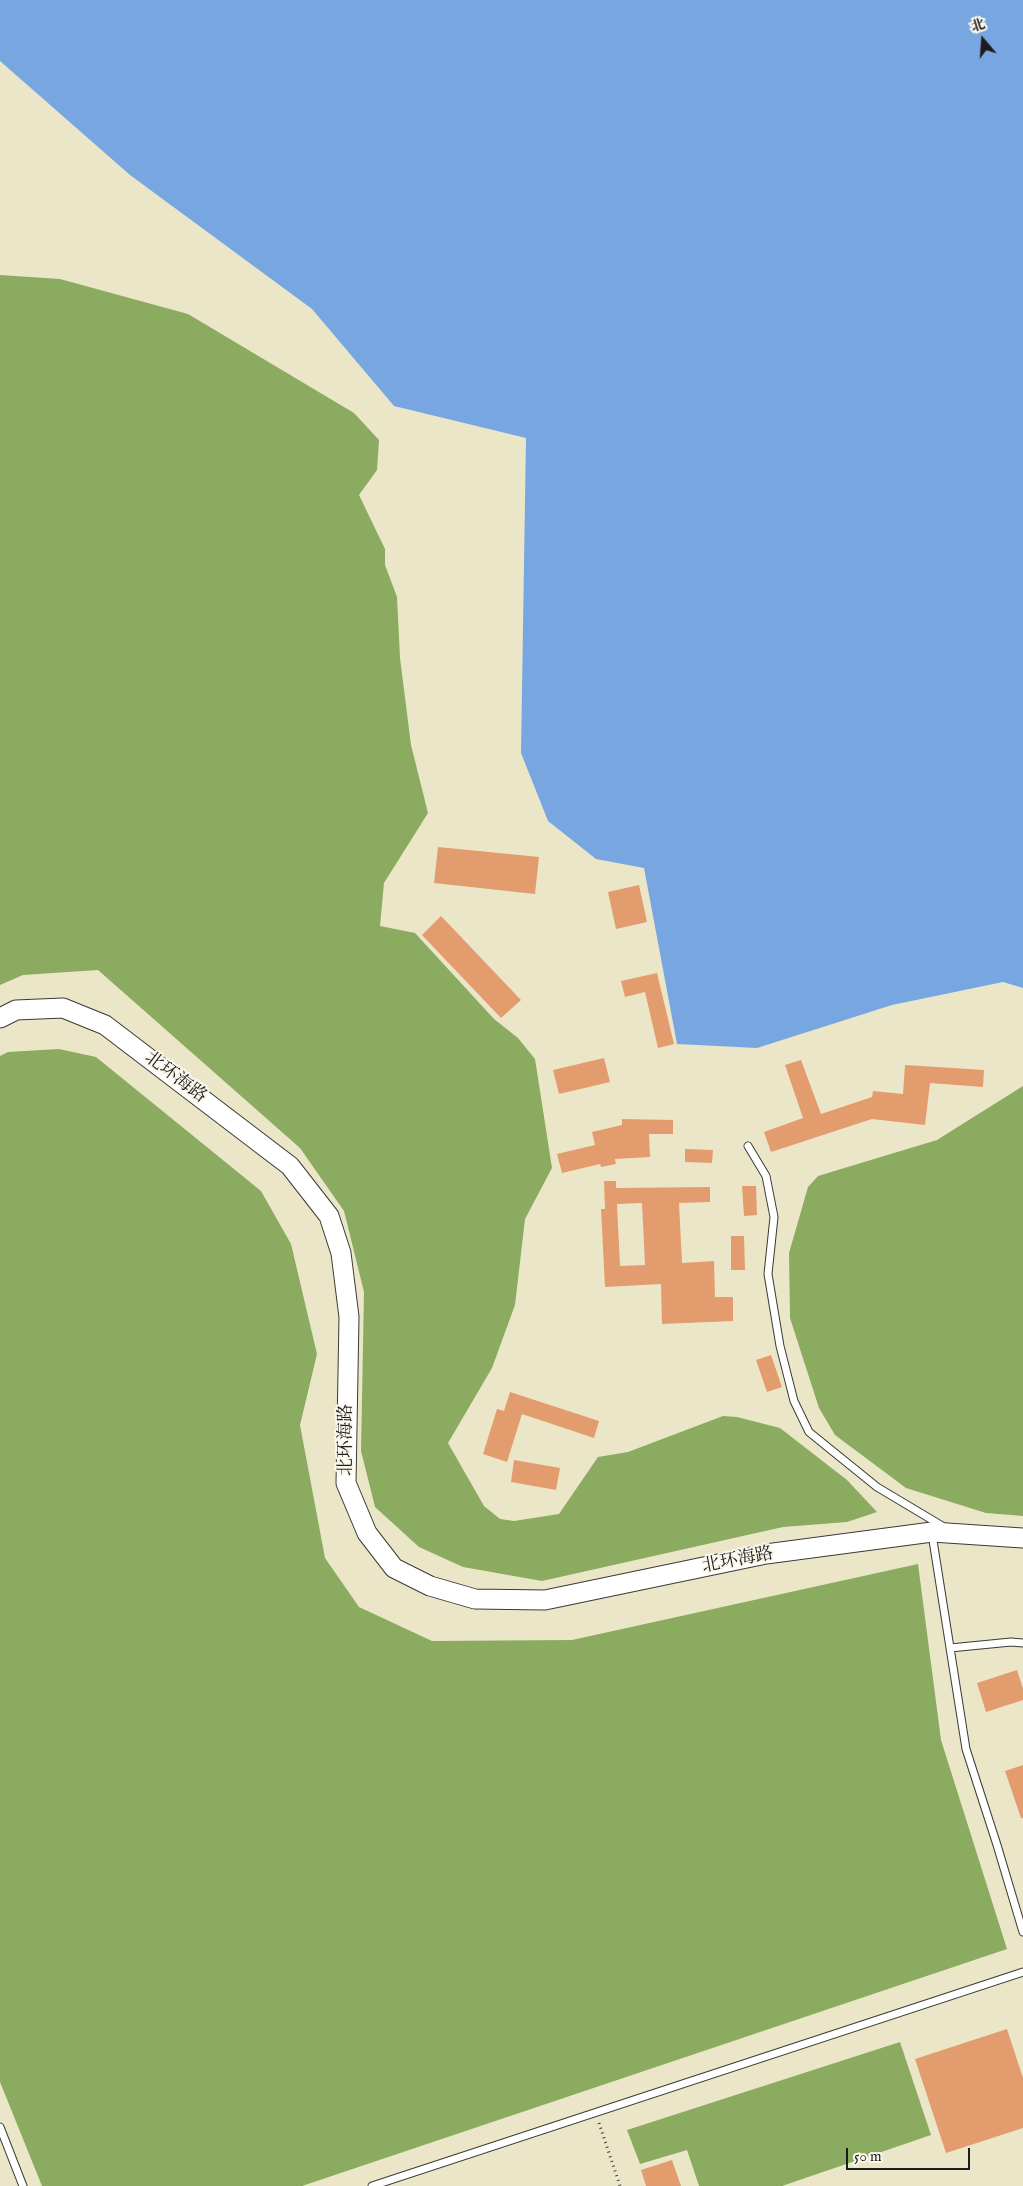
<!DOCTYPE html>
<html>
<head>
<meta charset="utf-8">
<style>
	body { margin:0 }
	#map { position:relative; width:1023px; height:2186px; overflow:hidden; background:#ece6c8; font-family:"IM FELL English","Noto Serif SC",serif }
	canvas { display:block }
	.north { position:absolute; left:958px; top:15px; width:50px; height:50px; -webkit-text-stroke:4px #fbf7ec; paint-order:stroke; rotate:342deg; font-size:14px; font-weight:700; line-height:20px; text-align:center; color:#1c1c1c }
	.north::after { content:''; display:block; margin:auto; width:18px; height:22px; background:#1c1c1c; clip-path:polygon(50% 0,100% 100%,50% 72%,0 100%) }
	.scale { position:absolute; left:846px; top:2148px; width:124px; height:22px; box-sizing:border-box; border:2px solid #1c1c1c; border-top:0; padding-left:6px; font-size:15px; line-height:18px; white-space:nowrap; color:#1c1c1c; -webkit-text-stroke:4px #fbf7ec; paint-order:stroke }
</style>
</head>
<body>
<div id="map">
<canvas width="1023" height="2186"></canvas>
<div class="north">北</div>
<div class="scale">50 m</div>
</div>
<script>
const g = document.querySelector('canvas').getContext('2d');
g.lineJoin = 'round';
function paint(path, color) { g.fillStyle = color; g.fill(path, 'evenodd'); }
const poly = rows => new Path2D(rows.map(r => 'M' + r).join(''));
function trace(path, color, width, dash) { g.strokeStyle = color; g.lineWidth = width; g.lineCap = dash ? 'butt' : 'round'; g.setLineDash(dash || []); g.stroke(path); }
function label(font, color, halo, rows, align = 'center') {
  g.font = font + ' "IM FELL English","Noto Serif SC",serif'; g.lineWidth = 4; g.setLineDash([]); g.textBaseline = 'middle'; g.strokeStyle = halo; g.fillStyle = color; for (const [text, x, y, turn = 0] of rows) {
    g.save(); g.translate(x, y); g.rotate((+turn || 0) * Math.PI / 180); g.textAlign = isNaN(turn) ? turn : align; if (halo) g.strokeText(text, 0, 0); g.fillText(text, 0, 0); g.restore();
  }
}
paint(poly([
	[0,275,60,279,188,314,354,413,379,440,377,470,359,495,385,549,385,565,397,597,400,658,411,745,428,813,384,883,380,926,415,933,494,1019,518,1038,535,1059,552,1168,525,1219,515,1305,492,1368,448,1443,484,1506,500,1519,514,1521,559,1514,598,1457,628,1452,723,1416,737,1417,780,1428,847,1480,877,1512,847,1522,783,1527,542,1581,463,1567,419,1547,375,1507,361,1451,364,1292,344,1211,300,1148,98,970,23,975,0,985],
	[59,1049,96,1057,261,1191,291,1244,317,1354,300,1425,325,1558,359,1607,432,1641,572,1640,918,1564,941,1740,1007,1949,302,2186,42,2186,0,2082,0,1056,8,1052],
	[1023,1086,1023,1516,986,1513,906,1488,835,1435,819,1408,790,1318,789,1253,808,1187,818,1176,937,1140],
	[900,2042,931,2135,782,2186,699,2186,687,2150,640,2164,627,2130]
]), '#8aab60');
paint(poly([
	[0,0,1023,0,1023,988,1003,982,892,1005,757,1048,677,1044,644,868,596,859,548,821,521,753,526,438,394,406,312,309,130,175,0,61]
]), '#77a6e1');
paint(poly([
	[438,847,539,857,535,894,434,883],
	[639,885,647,922,616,929,608,892],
	[441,916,521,1000,501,1018,422,935],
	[657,973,674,1044,658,1048,645,992,625,997,621,981],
	[604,1058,610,1082,559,1094,553,1070],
	[801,1060,821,1114,872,1097,873,1091,903,1094,905,1065,984,1070,983,1087,930,1083,925,1125,872,1119,771,1152,764,1132,803,1118,785,1065],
	[622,1119,673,1120,673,1134,649,1134,650,1157,615,1159,616,1164,601,1167,600,1164,562,1173,557,1154,595,1145,592,1132,622,1125],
	[685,1149,713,1150,712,1163,685,1162],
	[604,1181,616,1181,616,1188,710,1187,710,1202,679,1203,682,1263,714,1261,715,1297,733,1297,733,1321,662,1324,661,1284,605,1287,601,1209,605,1209],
	[642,1203,645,1265,620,1266,617,1204],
	[742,1186,756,1186,757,1215,744,1216],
	[731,1236,744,1236,745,1270,731,1270],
	[771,1355,782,1387,767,1392,756,1360],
	[510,1392,599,1421,594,1438,522,1414,507,1462,483,1454,497,1409,504,1411],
	[514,1460,560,1468,556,1490,511,1482],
	[1017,1670,1023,1689,1023,1700,986,1712,977,1683],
	[1023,1765,1023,1818,1021,1818,1005,1771],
	[1007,2029,1023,2078,1023,2128,946,2153,915,2059],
	[672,2160,681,2186,646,2186,641,2170]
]), '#e39c6d');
const lane = poly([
	[748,1146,766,1176,774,1217,768,1274,780,1346,794,1401,809,1432,877,1487,944,1527],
	[932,1534,966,1749,997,1845,1023,1932],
	[950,1648,1011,1642,1023,1643],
	[0,2127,23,2186],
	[372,2186,1023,1972]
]);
const secondary = poly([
	[0,1018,16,1010,63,1008,105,1025,290,1166,329,1216,341,1253,349,1317,346,1483,367,1533,394,1568,430,1586,475,1599,545,1600,766,1554,932,1532,1023,1538]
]);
trace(lane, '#3b3a36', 9);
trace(secondary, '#3b3a36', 21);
trace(poly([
	[599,2123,620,2186]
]), '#3b3a36', 3, [1, 4]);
trace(lane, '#fff', 7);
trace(secondary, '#fff', 19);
label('18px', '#1c1c1c', '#fbf7ec', [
	["北环海路",175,1078,37],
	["北环海路",347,1440,-90],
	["北环海路",738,1561,-11]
]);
</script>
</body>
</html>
